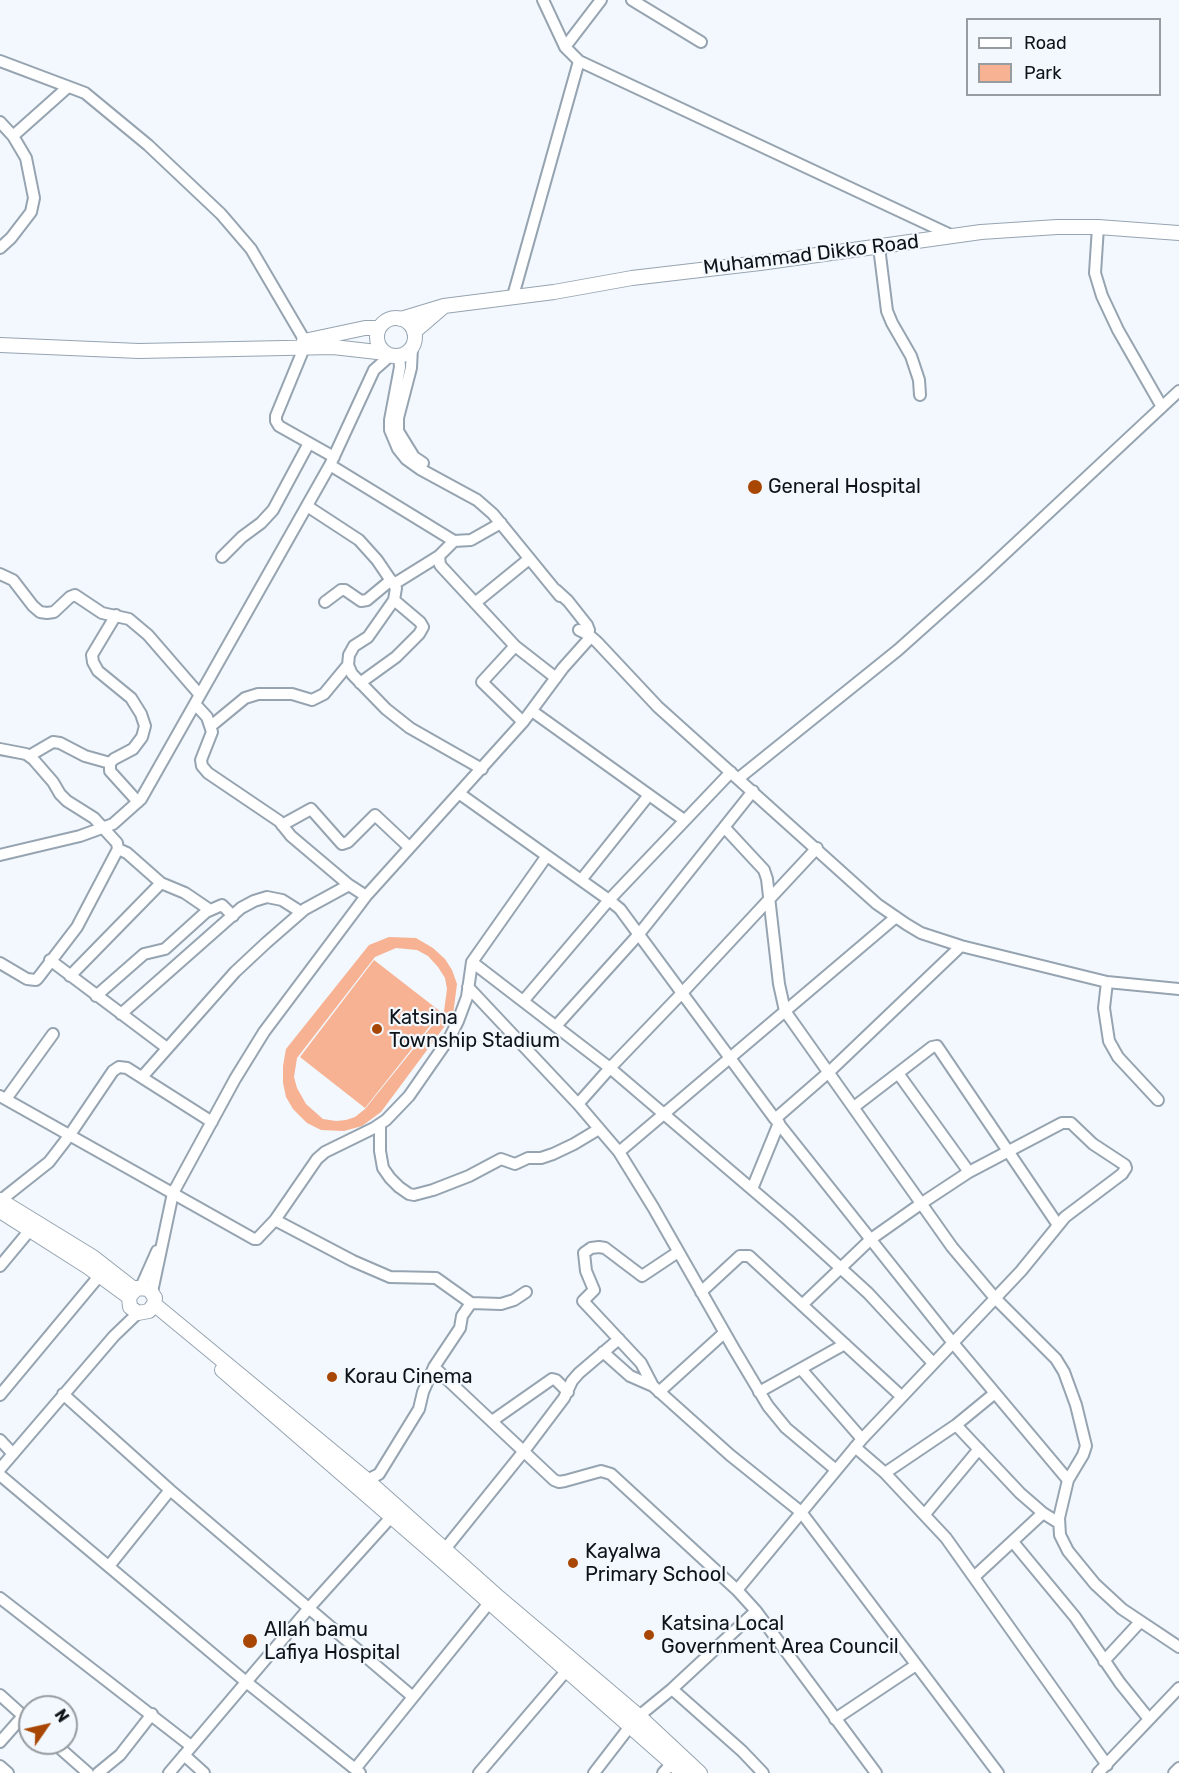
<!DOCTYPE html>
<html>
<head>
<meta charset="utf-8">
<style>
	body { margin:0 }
	#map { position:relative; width:1179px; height:1773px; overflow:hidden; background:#f2f8fd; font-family:Rubik,sans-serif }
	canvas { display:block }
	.legend { position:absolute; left:966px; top:18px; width:195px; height:78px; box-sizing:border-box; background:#f2f8fd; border:2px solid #979ca1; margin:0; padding:8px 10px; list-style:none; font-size:18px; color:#0e1318 }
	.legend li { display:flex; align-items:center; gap:12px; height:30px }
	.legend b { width:30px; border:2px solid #979ca1 }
	.north { position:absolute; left:18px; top:1695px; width:60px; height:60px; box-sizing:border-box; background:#f2f8fd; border:2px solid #979ca1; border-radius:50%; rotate:56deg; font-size:16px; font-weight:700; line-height:24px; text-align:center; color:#0e1318 }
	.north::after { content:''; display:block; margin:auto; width:21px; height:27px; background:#a84603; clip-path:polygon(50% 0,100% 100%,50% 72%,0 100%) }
</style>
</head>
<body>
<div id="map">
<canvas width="1179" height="1773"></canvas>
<ul class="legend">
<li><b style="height:8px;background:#fff"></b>Road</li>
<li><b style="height:16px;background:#f6b292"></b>Park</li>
</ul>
<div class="north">N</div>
</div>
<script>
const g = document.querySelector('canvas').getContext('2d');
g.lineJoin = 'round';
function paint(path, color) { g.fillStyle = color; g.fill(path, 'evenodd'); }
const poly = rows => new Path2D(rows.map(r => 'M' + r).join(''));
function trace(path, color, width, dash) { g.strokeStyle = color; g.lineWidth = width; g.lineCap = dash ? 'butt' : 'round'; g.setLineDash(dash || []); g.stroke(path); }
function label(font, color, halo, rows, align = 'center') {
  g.font = font + ' Rubik,sans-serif'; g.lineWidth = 4.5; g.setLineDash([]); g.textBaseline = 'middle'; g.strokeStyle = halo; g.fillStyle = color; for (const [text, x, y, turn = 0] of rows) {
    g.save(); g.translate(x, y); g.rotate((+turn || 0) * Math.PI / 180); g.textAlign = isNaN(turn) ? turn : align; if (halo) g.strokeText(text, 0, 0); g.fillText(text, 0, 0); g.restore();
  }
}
paint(poly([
	[389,937,416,938,433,948,445,959,452,970,457,984,453,1015,381,1112,362,1126,344,1131,321,1130,307,1123,293,1109,286,1097,283,1083,283,1066,286,1049,369,945],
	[396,948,417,950,428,956,438,967,445,978,447,989,444,1011,365,1109,355,1117,346,1120,336,1121,323,1119,306,1104,297,1088,294,1077,297,1058,375,957],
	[374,960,441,1012,365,1108,300,1057]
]), '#f6b292');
const minor = poly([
	[543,0,565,47,579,61,953,236],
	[632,0,701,42],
	[565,47,601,0],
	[0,61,85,93,148,145,221,214,251,249,305,341],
	[0,122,13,136,26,158,34,198,31,212,11,238,0,248],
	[13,136,68,87],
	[1098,227,1095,273,1102,296,1118,330,1162,407],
	[879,247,887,311,892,323,911,356,919,380,920,395],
	[513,296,579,61],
	[412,347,411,368,398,418,398,431,414,457,423,463],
	[304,348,276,416,276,421,279,426,334,457],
	[399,355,400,367,390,420,390,430,398,449,406,459,420,469,477,500,493,514,560,596],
	[330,465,454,541,471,540,501,523],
	[307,506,359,540,377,560,396,588,394,600,368,637,354,646,349,655,348,665,352,674,386,709,410,728,482,769],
	[439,556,440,565,515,646,556,678],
	[222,557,242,537,261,523,273,510,309,443],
	[0,574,13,580,33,606,40,612,47,613,54,612,70,597,75,595,102,613,129,619,148,635,200,695],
	[394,584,439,556,454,541],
	[325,602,341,590,345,590,361,601,367,600,391,580],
	[475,603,529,559],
	[579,630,589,635,597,642,658,707,877,904,906,924,921,933,961,946,1107,982,1179,989],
	[515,646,482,682,523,722],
	[360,683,396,657,419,634,423,627,420,622,394,600],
	[195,704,207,717,212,732,201,760,202,766,208,773,279,821,291,836,349,885,366,896],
	[532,711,684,820],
	[211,726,245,698,258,694,292,694,312,700,324,694,348,665],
	[0,749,26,754,33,759,53,782,60,794,67,801,94,818,117,843,118,849,127,853,161,883,185,893,210,910],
	[29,756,53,742,60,743,85,756,110,763],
	[110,763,114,759,133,749,142,737,145,726,141,714,131,698,98,671,93,662,92,655,116,615],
	[110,763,110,771,138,802],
	[739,778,898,650,983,574,1179,391],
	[460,794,609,900,620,909,775,1119,953,1343,1068,1480],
	[282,825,311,809,342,844,348,842,375,815,409,847],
	[725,828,764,870,767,879,779,984,785,1011,952,1247,995,1298,1056,1359,1064,1372,1076,1405,1086,1446,1083,1455,1068,1480,1059,1518,1060,1535,1068,1551,1095,1584,1122,1609,1179,1647],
	[0,855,80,836,113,824,141,799,330,465,374,370,391,355],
	[546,857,472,962,610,1068,788,1220,868,1293,933,1363],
	[581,880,649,795],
	[50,960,167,1048],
	[0,963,27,979,36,980,38,978,77,927,118,849],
	[70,976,161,883],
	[1107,982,1104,1008,1109,1041,1118,1057,1158,1100],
	[468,987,578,1104,619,1152,653,1207,734,1349,768,1406,786,1428,836,1470],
	[96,996,144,954,165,949,206,912,222,905,233,916],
	[524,1000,609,900,731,772],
	[121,1014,241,908,254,901,267,897,282,900,301,912],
	[556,1026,639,934,753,791],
	[897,1075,900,1076,969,1172],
	[142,1077,235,972,266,943,305,909,349,885],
	[0,1096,254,1239,257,1239,275,1220,317,1159,325,1152,374,1128,386,1120,409,1096,450,1037,458,1021,467,997,472,962],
	[6,1099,53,1034],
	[578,1104,610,1068,682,993,817,848],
	[854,1107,932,1047,937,1046,1058,1225],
	[775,1119,829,1072,961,946],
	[380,1124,380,1151,383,1168,390,1178,399,1187,409,1194,414,1195,433,1190,469,1176,501,1159,515,1164,528,1158,541,1158,553,1154,574,1144,599,1129],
	[619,1152,896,917],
	[752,1189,779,1123],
	[1,1200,49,1162,69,1136,113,1071,119,1067,127,1068,212,1122],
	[275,1220,353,1261,390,1277,436,1278,471,1303,501,1304,514,1300,526,1292],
	[0,1266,30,1230],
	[141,1287,157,1251],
	[152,1292,173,1193,235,1079,264,1032,366,896,523,722,563,668,588,640,589,630,587,625,568,601,556,590],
	[701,1292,740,1256,749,1256,901,1396],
	[603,1352,630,1376,653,1386,730,1455,801,1512,998,1773],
	[434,1367,554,1480,559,1482,565,1481,601,1471,611,1474,737,1590,756,1611,876,1773],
	[801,1369,862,1439],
	[653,1386,641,1363,583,1301,594,1290,586,1271,584,1253,591,1248,599,1247,605,1248,642,1276,678,1252],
	[659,1392,724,1333],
	[759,1392,845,1344],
	[63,1394,170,1490,413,1697],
	[0,1395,100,1275],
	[492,1421,552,1379,556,1380,568,1392],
	[956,1425,1020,1493,1043,1513,1059,1523],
	[0,1440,13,1454],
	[855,1447,885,1473,946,1538,1107,1765],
	[0,1469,114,1336,138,1313],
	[885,1473,956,1425,995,1393],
	[0,1475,245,1681,360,1773],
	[367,1480,379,1474,419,1409,423,1392,434,1367,460,1328,462,1316,471,1303],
	[925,1514,979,1449],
	[1013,1542,1075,1617,1120,1683,1149,1719],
	[445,1549,524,1451,564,1398,572,1381,579,1373,619,1339],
	[109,1566,170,1490],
	[974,1577,1043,1513],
	[737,1590,862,1439,1021,1271,1065,1217,1122,1174,1126,1168,1125,1165,1093,1144,1071,1123,1062,1123,969,1172,922,1203,871,1239,802,1305],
	[0,1598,191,1746],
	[1104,1661,1140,1622],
	[672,1689,742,1751,763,1773],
	[0,1695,30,1722],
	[639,1716,672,1689,756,1611],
	[835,1719,916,1665],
	[0,1742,23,1716],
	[54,1743,88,1773],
	[184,1755,204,1773],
	[0,1766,8,1773],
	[355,1769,489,1603],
	[98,1773,120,1755,152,1714],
	[169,1773,309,1608,392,1516],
	[479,1773,567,1670],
	[594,1773,631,1725],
	[663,1773,672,1763],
	[1098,1773,1179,1688],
	[1174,1773,1179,1768]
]);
const major = poly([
	'377 337a19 19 0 1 1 38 0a19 19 0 1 1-38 0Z',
	[401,319,444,306,554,292,632,278,760,263,981,232,1057,227,1098,227,1179,233],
	[414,332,442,308],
	[304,341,365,328,379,328],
	[0,345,139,351,333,347,386,353],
	[0,1200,93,1257,134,1289],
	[0,1211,88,1267,129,1297],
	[154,1304,149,1311,138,1313,130,1307,129,1297,137,1288,149,1289,155,1298,154,1304,367,1480,496,1595,639,1716,700,1773],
	[222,1370,440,1559,683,1773]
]);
trace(minor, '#96a4b1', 14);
trace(major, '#96a4b1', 16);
trace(minor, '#fff', 10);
trace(major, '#fff', 14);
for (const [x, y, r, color] of [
	[755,487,8,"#a84603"],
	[377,1029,6,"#a84603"],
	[332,1377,6,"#a84603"],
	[573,1563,6,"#a84603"],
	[649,1635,6,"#a84603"],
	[250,1641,8,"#a84603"]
]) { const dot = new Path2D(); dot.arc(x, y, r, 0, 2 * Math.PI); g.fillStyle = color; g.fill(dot); trace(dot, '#f2f8fd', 2); }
label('20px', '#0e1318', '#f2f8fd', [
	["Muhammad Dikko Road",811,255,-7]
]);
label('20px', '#0e1318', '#f2f8fd', [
	["General Hospital",768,487],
	["Katsina",389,1018],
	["Township Stadium",389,1041],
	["Korau Cinema",344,1377],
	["Kayalwa",585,1552],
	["Primary School",585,1575],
	["Katsina Local",661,1624],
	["Government Area Council",661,1647],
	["Allah bamu",264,1630],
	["Lafiya Hospital",264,1653]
], 'left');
</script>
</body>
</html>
